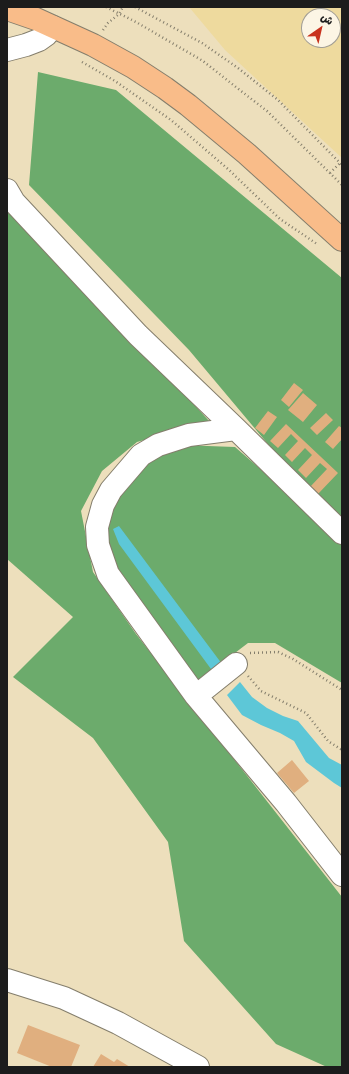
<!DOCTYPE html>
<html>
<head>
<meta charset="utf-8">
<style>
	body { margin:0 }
	#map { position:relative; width:349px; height:1074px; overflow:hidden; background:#eddfbc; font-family:Delius,"Playpen Sans Arabic",sans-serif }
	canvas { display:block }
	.frame { position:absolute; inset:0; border:8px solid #1c1c1c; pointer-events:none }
	.north { position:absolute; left:301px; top:8px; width:40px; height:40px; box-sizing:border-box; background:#fcf5e5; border:1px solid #a29e95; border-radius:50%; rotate:34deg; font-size:11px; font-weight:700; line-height:16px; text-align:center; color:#1c1c1c }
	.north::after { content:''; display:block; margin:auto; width:14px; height:18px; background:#c8321e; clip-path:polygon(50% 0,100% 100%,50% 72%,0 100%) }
</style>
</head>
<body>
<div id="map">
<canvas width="349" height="1074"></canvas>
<div class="frame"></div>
<div class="north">ش</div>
</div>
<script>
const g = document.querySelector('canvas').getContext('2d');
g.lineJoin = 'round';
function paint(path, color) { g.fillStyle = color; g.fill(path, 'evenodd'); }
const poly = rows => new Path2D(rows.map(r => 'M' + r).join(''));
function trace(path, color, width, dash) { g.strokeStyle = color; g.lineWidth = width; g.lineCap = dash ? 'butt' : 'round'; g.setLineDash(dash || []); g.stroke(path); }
paint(poly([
	[38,72,116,90,342,278,342,522,304,487,189,350,29,185],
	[7,201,210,422,137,442,102,471,81,511,93,572,136,634,342,897,342,1067,327,1067,276,1044,184,941,168,842,93,738,13,677,73,617,7,559],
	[180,445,235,447,327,527,342,543,342,683,275,643,248,643,197,682,107,557,107,510,146,457]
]), '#6cab6c');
paint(poly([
	[189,7,342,7,342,158,225,50],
	[309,16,333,16,333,40,309,40]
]), '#eeda9e');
paint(poly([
	[119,526,222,664,220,669,211,669,119,544,113,529],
	[240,682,252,697,267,708,283,716,298,721,329,758,342,765,342,788,334,783,306,762,294,741,280,733,261,725,242,715,227,695]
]), '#5dc7d7');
paint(poly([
	[294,383,303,390,289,407,281,400],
	[303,393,317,405,303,422,288,410],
	[268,411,277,417,264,435,255,428],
	[326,413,333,420,317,435,310,428],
	[286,424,338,473,318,494,310,487,327,469,320,463,306,478,298,470,312,455,305,448,292,462,285,455,298,441,291,434,278,448,270,441],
	[339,426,342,428,342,439,333,449,325,442],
	[292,760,309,781,294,793,277,773],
	[28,1025,80,1045,71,1067,52,1067,17,1053],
	[101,1054,114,1062,117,1059,130,1067,93,1067]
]), '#e0af7f');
const minor = poly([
	[7,50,26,45,39,40,46,35,53,27],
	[7,190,14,202,138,335,236,429,342,533],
	[236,429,189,435,158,445,141,455,111,490,103,505,97,527,98,545,108,574,196,696,286,803,342,875],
	[196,696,236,664],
	[7,980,64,998,118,1023,198,1067]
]);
const major = poly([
	[7,9,36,19,93,45,133,67,165,88,188,105,247,154,342,240]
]);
trace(minor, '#847e6c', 24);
trace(major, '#847e6c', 24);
trace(poly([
	[106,7,136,22,203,61,241,91,267,111,342,185],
	[135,7,202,43,238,68,278,100,342,165],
	[103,30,108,23,119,14,123,7],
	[82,62,115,81,171,120,228,169,280,219,317,244],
	[330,173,340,163],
	[250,653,278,652,293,659,342,690],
	[248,676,261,691,306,713,328,741,342,750]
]), '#847e6c', 2.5, [1, 3]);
trace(minor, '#fff', 22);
trace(major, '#f9bc89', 22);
</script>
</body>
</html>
